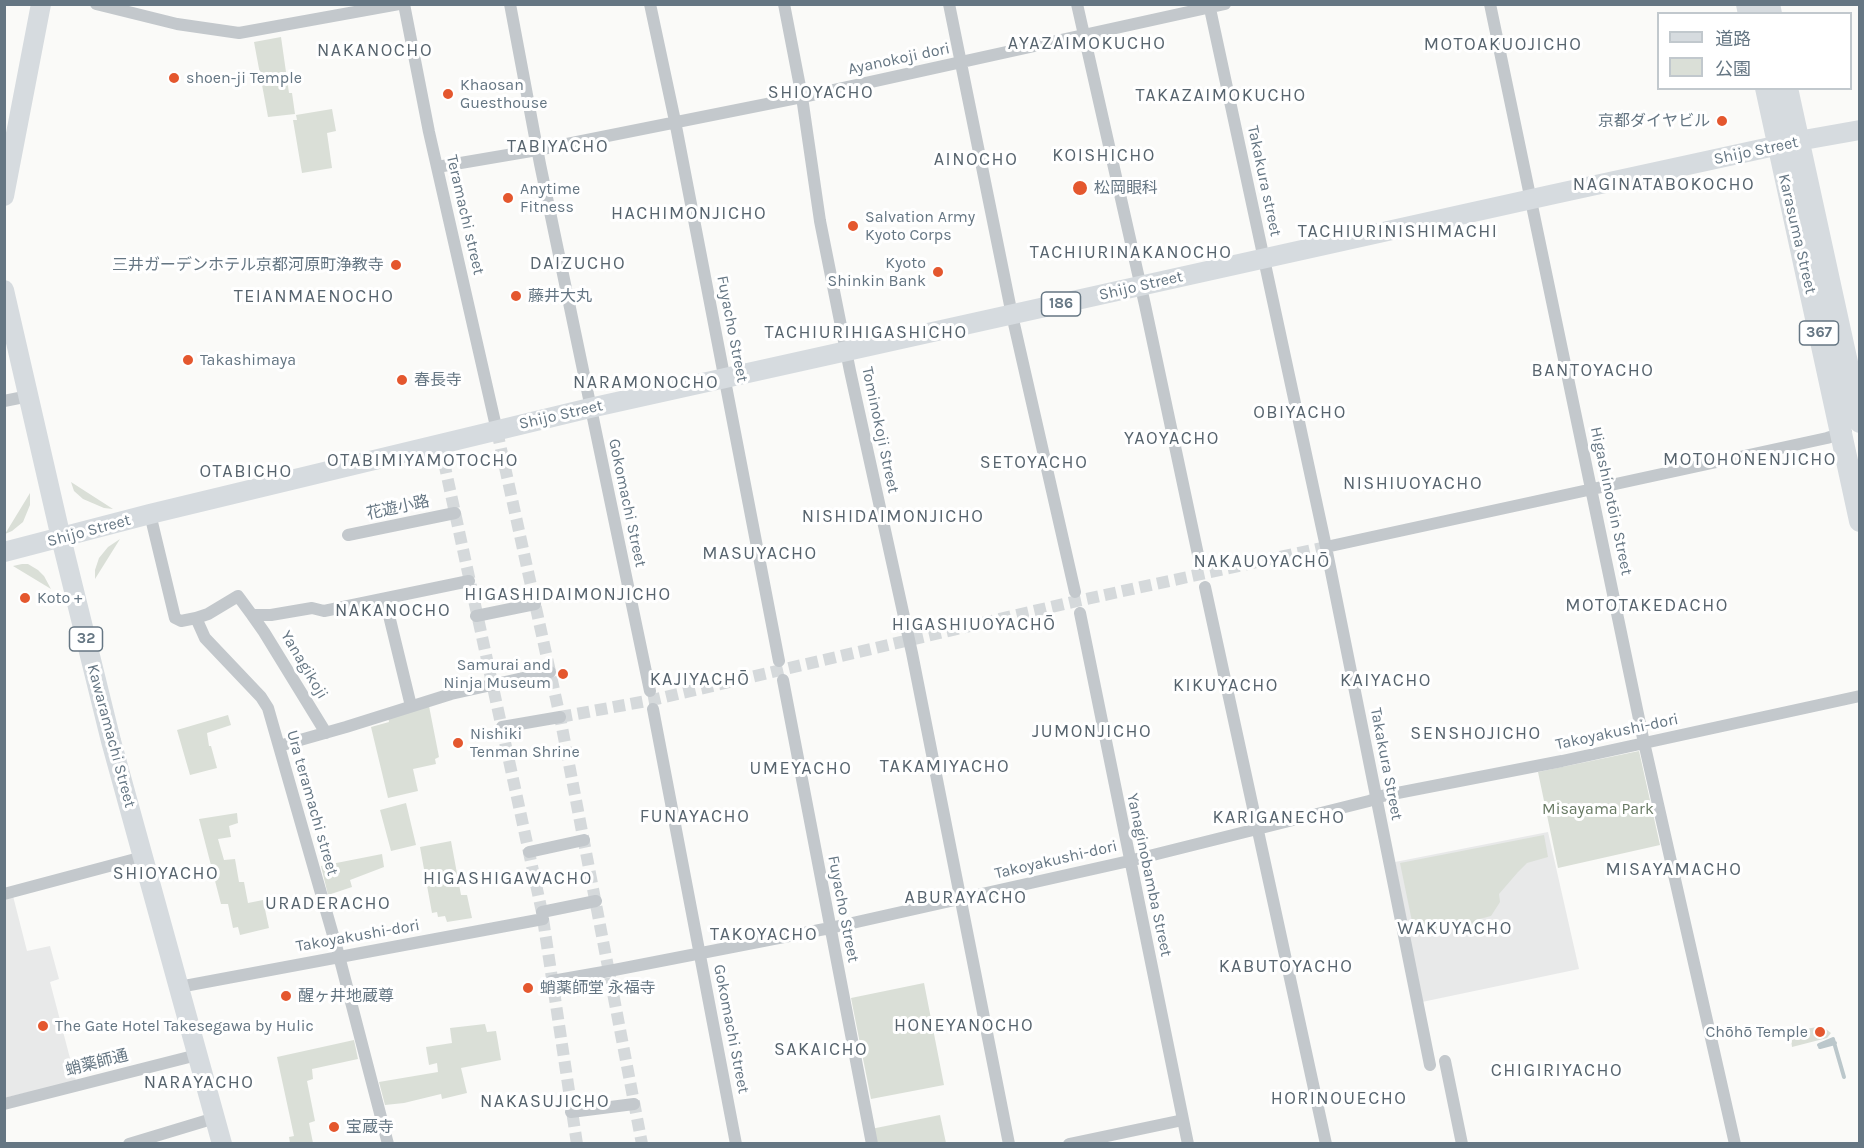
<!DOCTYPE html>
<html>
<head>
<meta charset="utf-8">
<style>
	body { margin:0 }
	#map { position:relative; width:1864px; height:1148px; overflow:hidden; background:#fafaf8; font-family:Karla,"Noto Sans JP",sans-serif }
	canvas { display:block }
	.frame { position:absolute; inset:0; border:6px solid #657683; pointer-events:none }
	.legend { position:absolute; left:1657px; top:12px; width:195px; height:78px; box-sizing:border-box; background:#fff; border:2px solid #c1c8cd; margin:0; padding:8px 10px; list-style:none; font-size:18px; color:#657683 }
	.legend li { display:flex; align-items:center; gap:12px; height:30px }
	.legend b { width:30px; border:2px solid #c1c8cd }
</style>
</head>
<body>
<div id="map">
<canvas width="1864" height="1148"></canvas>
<div class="frame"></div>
<ul class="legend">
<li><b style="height:8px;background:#d6dbdf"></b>道路</li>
<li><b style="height:16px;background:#dadfd7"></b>公園</li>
</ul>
</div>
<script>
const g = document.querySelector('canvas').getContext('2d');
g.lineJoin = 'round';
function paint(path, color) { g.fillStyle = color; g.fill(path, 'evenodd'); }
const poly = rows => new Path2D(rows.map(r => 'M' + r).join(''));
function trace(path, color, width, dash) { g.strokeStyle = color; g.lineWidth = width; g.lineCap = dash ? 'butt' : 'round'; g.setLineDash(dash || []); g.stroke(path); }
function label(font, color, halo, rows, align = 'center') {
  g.font = font + ' Karla,"Noto Sans JP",sans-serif'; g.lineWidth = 6; g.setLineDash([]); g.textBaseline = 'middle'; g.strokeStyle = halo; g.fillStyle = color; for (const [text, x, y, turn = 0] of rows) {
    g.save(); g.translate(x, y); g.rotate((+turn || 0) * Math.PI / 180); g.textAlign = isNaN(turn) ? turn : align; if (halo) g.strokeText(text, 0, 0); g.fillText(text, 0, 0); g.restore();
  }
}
paint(poly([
	[1548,832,1579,969,1422,1002,1395,862],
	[13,896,27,951,50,946,59,979,50,982,76,1081,4,1098,4,898]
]), '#e8e9e9');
paint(poly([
	[281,37,289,93,292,93,295,114,268,117,254,42],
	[332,109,336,131,327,133,332,168,302,173,293,120,297,120,296,115],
	[71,482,113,509,104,508,83,499,74,491],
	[30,493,30,505,23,522,12,531,5,534],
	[120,539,95,579,95,570,99,558,108,547],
	[22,564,28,564,38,570,44,576,51,589,13,566],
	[429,706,439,757,435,759,436,764,413,769,418,791,388,798,371,727,389,722,388,717],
	[228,715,231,725,207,733,209,746,211,746,217,768,190,775,177,730],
	[1639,751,1660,845,1558,868,1538,772],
	[406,803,416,845,391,851,380,810],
	[237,813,238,823,229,826,231,837,218,839,224,860,235,859,239,882,244,882,248,903,263,900,269,928,240,935,238,927,233,928,228,904,221,904,199,819],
	[1544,835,1548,857,1527,863,1518,872,1499,894,1500,902,1491,916,1476,920,1475,924,1415,936,1400,863],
	[451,841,461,895,467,895,472,918,447,922,445,916,438,917,437,912,432,913,420,847],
	[382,854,384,867,350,880,352,887,328,895,321,866],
	[924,983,944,1085,871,1099,851,998],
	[485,1024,487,1032,496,1031,501,1060,461,1068,467,1093,442,1099,441,1094,404,1103,385,1105,379,1082,438,1072,437,1063,429,1065,426,1047,452,1043,450,1028],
	[1822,1026,1831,1033,1827,1038,1792,1047,1791,1039,1807,1036,1806,1029],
	[354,1040,358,1059,312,1069,313,1079,307,1081,315,1121,309,1123,313,1143,290,1143,289,1137,294,1136,277,1057],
	[940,1115,946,1143,874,1143,871,1129]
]), '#dadfd7');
trace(poly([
	[1819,1045,1833,1039,1844,1077],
	[1820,1047,1835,1043]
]), '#bbc7cb', 4);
trace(poly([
	[497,431,560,717,642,1144],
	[440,444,542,912,577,1144],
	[560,717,652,700,1077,601,1326,547]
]), '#d5d9db', 12, [12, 6]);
trace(poly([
	[96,4,177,24,239,33,399,4],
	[404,4,429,132,497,431],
	[510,4,540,164,650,691],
	[650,4,675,121,779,661],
	[784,4,802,97,820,221,850,371,912,653,1009,1144],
	[949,4,1012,315,1075,592],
	[1077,4,1145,305,1200,564],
	[1209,4,1326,547,1430,1065],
	[1490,4,1643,738,1735,1144],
	[437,167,537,150,807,96,1225,4],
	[4,401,29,396],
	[150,514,175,618,181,621,196,618,205,638,261,697,268,708,339,956,388,1144],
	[348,535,455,513],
	[1326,547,1827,438,1846,432],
	[1205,587,1326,1144],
	[385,599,411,706],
	[1080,613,1188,1144],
	[252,615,264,632,326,733],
	[476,616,535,604],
	[196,618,208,614,238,596,252,615,271,615,312,608,324,611,469,581],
	[783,680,872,1144],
	[653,709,736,1144],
	[502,727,560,717],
	[279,746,346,727,451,694,550,672],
	[529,852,584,840],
	[4,894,143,857],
	[542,912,596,901],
	[552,981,609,971,830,928,1129,861,1369,801,1382,796,1562,761,1860,696],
	[179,987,543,919],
	[1445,1061,1462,1144],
	[4,1104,197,1055],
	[571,1112,634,1104],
	[129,1144,215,1118],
	[1069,1144,1183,1120]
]), '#c3c8cc', 12);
trace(poly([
	[4,196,41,4],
	[4,290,61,538,111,741,222,1144],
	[4,552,150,514,590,408,1550,195,1798,141,1860,130]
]), '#d6dbdf', 20);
trace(poly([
	[1747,4,1749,14],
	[1769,4,1771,14],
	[1766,88,1860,521],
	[1787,88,1860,422]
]), '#d6dbdf', 22);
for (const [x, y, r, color] of [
	[174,78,6,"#e4572e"],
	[448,94,6,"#e4572e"],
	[1722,121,6,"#e4572e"],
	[1080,188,8,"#e4572e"],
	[508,198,6,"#e4572e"],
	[853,226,6,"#e4572e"],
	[396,265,6,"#e4572e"],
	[938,272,6,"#e4572e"],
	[516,296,6,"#e4572e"],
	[188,360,6,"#e4572e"],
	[402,380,6,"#e4572e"],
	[25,598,6,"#e4572e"],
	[563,674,6,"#e4572e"],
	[458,743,6,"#e4572e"],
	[528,988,6,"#e4572e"],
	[286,996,6,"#e4572e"],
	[43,1026,6,"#e4572e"],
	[1820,1032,6,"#e4572e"],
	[334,1127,6,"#e4572e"]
]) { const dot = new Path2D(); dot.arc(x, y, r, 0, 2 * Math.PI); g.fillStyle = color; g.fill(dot); trace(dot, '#fff', 2); }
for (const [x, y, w] of [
	[1061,304,39],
	[1819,333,39],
	[86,639,33]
]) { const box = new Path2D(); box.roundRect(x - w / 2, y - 12, w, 24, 4.5); g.fillStyle = '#fff'; g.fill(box); trace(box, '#657683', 1.5); }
label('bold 15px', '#657683', null, [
	["186",1061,304],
	["367",1819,333],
	["32",86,639]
]);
label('16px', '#657683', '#fff', [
	["Ayanokoji dori",899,59,-12],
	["Shijo Street",1756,151,-12],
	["Takakura street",1264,181,78],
	["Teramachi street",465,215,77],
	["Karasuma Street",1797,234,77],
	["Shijo Street",1141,286,-13],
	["Fuyacho Street",732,329,79],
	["Shijo Street",561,415,-13],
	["Tominokoji Street",880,430,78],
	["Higashinotōin Street",1611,501,78],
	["Gokomachi Street",627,503,78],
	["花遊小路",398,508,-12],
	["Shijo Street",89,531,-15],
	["Yanagikoji",304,665,59],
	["Takoyakushi-dori",1617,732,-12],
	["Kawaramachi Street",111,736,75],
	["Takakura Street",1386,764,79],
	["Ura teramachi street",312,803,74],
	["Takoyakushi-dori",1056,860,-13],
	["Yanaginobamba Street",1149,875,78],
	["Fuyacho Street",843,909,79],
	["Takoyakushi-dori",358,936,-10],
	["Gokomachi Street",731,1029,79],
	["蛸薬師通",97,1063,-14]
]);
label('16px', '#657683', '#fff', [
	["shoen-ji Temple",186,78],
	["Khaosan",460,85],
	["Guesthouse",460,103],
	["京都ダイヤビル",1710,121,"right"],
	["松岡眼科",1094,188],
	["Anytime",520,189],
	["Fitness",520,207],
	["Salvation Army",865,217],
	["Kyoto Corps",865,235],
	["Kyoto",926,263,"right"],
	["Shinkin Bank",926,281,"right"],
	["三井ガーデンホテル京都河原町浄教寺",384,265,"right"],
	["藤井大丸",528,296],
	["Takashimaya",200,360],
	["春長寺",414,380],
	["Koto +",37,598],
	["Samurai and",551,665,"right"],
	["Ninja Museum",551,683,"right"],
	["Nishiki",470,734],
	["Tenman Shrine",470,752],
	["蛸薬師堂 永福寺",540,988],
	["醒ヶ井地蔵尊",298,996],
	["The Gate Hotel Takesegawa by Hulic",55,1026],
	["Chōhō Temple",1808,1032,"right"],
	["宝蔵寺",346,1127]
], 'left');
label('16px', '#687a64', '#fff', [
	["Misayama Park",1598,809]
]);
g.letterSpacing = '1.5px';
label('18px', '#57646e', '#fff', [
	["AYAZAIMOKUCHO",1087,44],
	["MOTOAKUOJICHO",1503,45],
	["NAKANOCHO",375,51],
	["SHIOYACHO",821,93],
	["TAKAZAIMOKUCHO",1221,96],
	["TABIYACHO",558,147],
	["KOISHICHO",1104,156],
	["AINOCHO",976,160],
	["NAGINATABOKOCHO",1664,185],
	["HACHIMONJICHO",689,214],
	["TACHIURINISHIMACHI",1398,232],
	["TACHIURINAKANOCHO",1131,253],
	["DAIZUCHO",578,264],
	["TEIANMAENOCHO",314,297],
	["TACHIURIHIGASHICHO",866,333],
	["BANTOYACHO",1593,371],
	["NARAMONOCHO",646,383],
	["OBIYACHO",1300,413],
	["YAOYACHO",1172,439],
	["MOTOHONENJICHO",1750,460],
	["OTABIMIYAMOTOCHO",423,461],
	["SETOYACHO",1034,463],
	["OTABICHO",246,472],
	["NISHIUOYACHO",1413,484],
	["NISHIDAIMONJICHO",893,517],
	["MASUYACHO",760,554],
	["NAKAUOYACHŌ",1262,562],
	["HIGASHIDAIMONJICHO",568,595],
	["MOTOTAKEDACHO",1647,606],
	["NAKANOCHO",393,611],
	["HIGASHIUOYACHŌ",974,625],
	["KAJIYACHŌ",700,680],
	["KAIYACHO",1386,681],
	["KIKUYACHO",1226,686],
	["JUMONJICHO",1092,732],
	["SENSHOJICHO",1476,734],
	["TAKAMIYACHO",945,767],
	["UMEYACHO",801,769],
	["FUNAYACHO",695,817],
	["KARIGANECHO",1279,818],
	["MISAYAMACHO",1674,870],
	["SHIOYACHO",166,874],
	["HIGASHIGAWACHO",508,879],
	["ABURAYACHO",966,898],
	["URADERACHO",328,904],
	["WAKUYACHO",1455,929],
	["TAKOYACHO",764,935],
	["KABUTOYACHO",1286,967],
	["HONEYANOCHO",964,1026],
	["SAKAICHO",821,1050],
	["CHIGIRIYACHO",1557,1071],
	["NARAYACHO",199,1083],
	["HORINOUECHO",1339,1099],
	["NAKASUJICHO",545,1102]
]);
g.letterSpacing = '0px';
</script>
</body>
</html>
